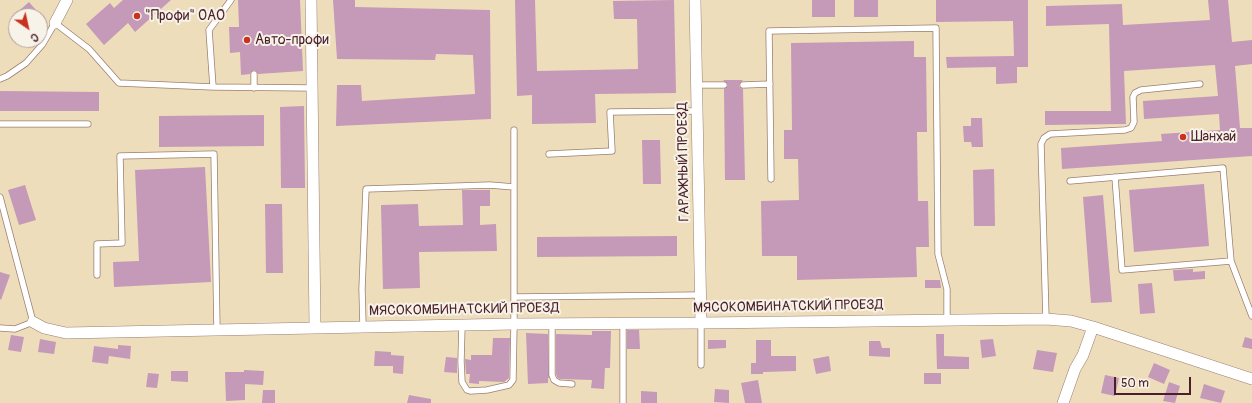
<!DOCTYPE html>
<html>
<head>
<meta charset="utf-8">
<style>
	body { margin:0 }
	#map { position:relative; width:1252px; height:403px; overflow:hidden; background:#eeddba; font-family:Pangolin,sans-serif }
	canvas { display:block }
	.north { position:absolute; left:8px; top:8px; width:40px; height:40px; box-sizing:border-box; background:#f7f3e8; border:1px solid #b29e9c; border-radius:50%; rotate:146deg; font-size:11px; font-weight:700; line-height:16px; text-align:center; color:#4a1f2b }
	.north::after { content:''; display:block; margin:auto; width:14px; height:18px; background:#c8321e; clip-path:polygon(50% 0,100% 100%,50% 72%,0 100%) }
	.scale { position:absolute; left:1114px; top:377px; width:77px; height:18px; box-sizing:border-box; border:2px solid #4a1f2b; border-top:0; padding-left:5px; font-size:12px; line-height:14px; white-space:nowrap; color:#4a1f2b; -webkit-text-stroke:3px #f7f3e8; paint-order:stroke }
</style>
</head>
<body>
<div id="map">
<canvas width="1252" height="403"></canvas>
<div class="north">С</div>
<div class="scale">50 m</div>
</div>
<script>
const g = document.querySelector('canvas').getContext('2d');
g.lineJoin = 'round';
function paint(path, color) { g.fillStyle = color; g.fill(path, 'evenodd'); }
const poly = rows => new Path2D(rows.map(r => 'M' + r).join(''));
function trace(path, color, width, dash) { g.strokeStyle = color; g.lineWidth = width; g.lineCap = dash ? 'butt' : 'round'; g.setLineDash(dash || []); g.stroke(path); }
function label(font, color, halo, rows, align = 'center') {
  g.font = font + ' Pangolin,sans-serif'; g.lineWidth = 4; g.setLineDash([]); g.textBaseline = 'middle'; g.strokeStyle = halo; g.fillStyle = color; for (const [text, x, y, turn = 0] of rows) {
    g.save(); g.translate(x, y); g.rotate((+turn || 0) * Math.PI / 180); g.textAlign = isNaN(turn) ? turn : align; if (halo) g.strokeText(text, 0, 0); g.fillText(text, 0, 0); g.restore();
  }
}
paint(poly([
	[123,0,171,0,135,32,128,23,104,45,86,24,110,3,114,8],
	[238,0,300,0,303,71,258,74,256,71,254,70,251,72,250,74,241,75,240,52,230,53,229,27,239,27],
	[333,0,355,0,355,7,490,10,491,119,336,126,337,85,361,85,362,101,475,94,473,55,436,54,435,60,337,59],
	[515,0,535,0,537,71,638,69,637,19,614,19,613,1,674,0,676,93,595,94,596,123,532,124,532,95,517,96],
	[812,0,835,0,835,17,812,17],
	[854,0,878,0,878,17,854,17],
	[936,0,1028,0,1028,67,1017,67,1017,83,996,84,996,67,947,68,946,57,1014,56,1013,21,936,22],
	[1208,0,1228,0,1232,42,1252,40,1252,64,1235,66,1240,128,1252,128,1252,156,1062,169,1061,148,1162,141,1161,134,1220,130,1219,114,1144,119,1143,101,1218,96,1215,65,1124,71,1126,124,1045,125,1045,111,1111,111,1109,24,1046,26,1046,6,1122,4,1123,25,1210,20],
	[29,2,41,16,24,16,20,10],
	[914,41,914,57,926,57,927,132,917,132,918,201,928,201,929,247,916,247,917,277,797,280,797,256,762,256,761,201,799,200,798,159,784,159,784,130,792,130,791,43],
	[723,80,743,80,739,85,740,88,743,89,745,180,725,180,724,89,727,87,728,85],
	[0,91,99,92,99,111,0,111],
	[304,106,305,188,281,188,280,107],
	[264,115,264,146,159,147,159,116],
	[971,118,982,118,983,147,972,147,971,142,964,142,963,126,971,126],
	[642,140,660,140,661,184,643,184],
	[205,167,211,282,114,287,113,262,139,261,135,170],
	[994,169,995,226,974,226,973,170],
	[1204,184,1209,246,1134,252,1129,190],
	[25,185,36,220,19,225,8,190],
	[462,190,490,190,490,206,480,206,480,225,496,224,497,251,419,252,420,288,383,289,381,205,418,204,419,226,463,225],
	[1103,195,1112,302,1091,303,1083,197],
	[265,204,282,204,283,273,266,273],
	[677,236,677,256,537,257,537,237],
	[1193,269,1193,272,1205,271,1205,279,1174,281,1173,270],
	[0,272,10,275,1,300,0,299],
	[925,280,940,280,941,288,925,288],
	[1152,283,1155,313,1140,314,1138,284],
	[627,330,639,330,640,349,627,349],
	[592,331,611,331,610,368,605,368,604,389,591,388,592,380,560,379,557,377,556,374,556,334,592,335],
	[526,333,548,334,549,378,548,378,548,383,528,384],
	[936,334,944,334,944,356,969,357,969,369,937,369],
	[11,335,24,337,21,352,8,350],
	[1245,337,1252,339,1252,349,1242,347],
	[493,338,510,338,509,378,504,382,479,381,479,384,469,383,470,374,466,374,465,359,471,360,471,355,492,355],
	[40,339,56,342,54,354,38,352],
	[993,339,996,356,982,358,980,340],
	[708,340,726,340,726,348,708,349],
	[756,340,771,340,771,356,796,356,796,371,763,372,763,374,751,374,751,363,756,363],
	[869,341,880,341,882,348,890,348,890,357,869,356],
	[118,345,131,346,130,359,109,356,108,364,92,362,94,346,118,349],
	[1037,350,1057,353,1053,372,1033,369],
	[375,351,391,352,391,355,404,356,403,374,393,373,393,366,374,366],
	[829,356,831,371,816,374,813,359],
	[446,357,457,358,457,373,444,372],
	[1154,363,1170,370,1164,384,1148,377],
	[244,370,264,371,263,385,245,384,245,400,226,401,225,372,244,372],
	[171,371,188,371,188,382,171,381],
	[148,373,159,374,157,388,146,387],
	[924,373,941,373,941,384,924,384],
	[1105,375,1119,378,1115,396,1101,393],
	[758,380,762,403,745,403,741,383],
	[1169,382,1180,386,1175,403,1163,401],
	[1204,384,1225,391,1221,403,1200,398],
	[715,389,729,390,729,403,714,402],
	[263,390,275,390,275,403,262,403],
	[641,391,657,392,657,403,641,403],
	[409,395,431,399,431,403,407,403]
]), '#c599b8');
const lane = poly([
	[231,0,209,30,213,87,312,88],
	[0,79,7,76,26,63,42,45,55,23,89,49,119,83,213,87],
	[697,85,724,85],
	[743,85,770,84],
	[254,88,254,74],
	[0,124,88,124],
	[549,154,612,151,610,112,698,111],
	[1115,177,1122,270,1231,261],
	[771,179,769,31,936,28,938,254,947,289,947,319],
	[1070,181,1223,168,1231,261,1252,316],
	[0,197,33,322,15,329,0,328],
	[97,275,97,244,122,243,120,156,214,154,217,330],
	[514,297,700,295],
	[1046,319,1041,144,1044,138,1050,134,1125,130,1131,128,1134,122,1133,97,1135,93,1141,90,1200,84],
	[623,323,623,403],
	[701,323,701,365],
	[552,324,552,375,554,380,559,383,572,384],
	[462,325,461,361,462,382,467,390,470,391,487,390,509,385,513,380,514,324,514,130],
	[363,326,362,289,366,189,490,185,514,187]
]);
const street = poly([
	[311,0,315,327],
	[695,0,701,323],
	[55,23,67,0],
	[33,322,44,328,66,333,514,324,701,323,1046,319,1071,321,1093,327,1252,379],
	[1063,403,1075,369,1083,355,1093,327]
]);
trace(lane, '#9c7e72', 7);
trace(street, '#9c7e72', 12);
trace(lane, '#fff', 5.5);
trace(street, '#fff', 11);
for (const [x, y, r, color] of [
	[137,16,4,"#c8321e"],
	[247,40,4,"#c8321e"],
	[1183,137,4,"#c8321e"]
]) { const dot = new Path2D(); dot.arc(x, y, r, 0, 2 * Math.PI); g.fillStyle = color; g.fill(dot); trace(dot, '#f7f3e8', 1.5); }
label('14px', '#4a1f2b', '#f7f3e8', [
	["\"Профи\" ОАО",145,16],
	["Авто-профи",255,40],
	["Шанхай",1191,137]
], 'left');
label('14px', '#4a1f2b', '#f7f3e8', [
	["ГАРАЖНЫЙ ПРОЕЗД",684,162,-91],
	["МЯСОКОМБИНАТСКИЙ ПРОЕЗД",788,307,-1],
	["МЯСОКОМБИНАТСКИЙ ПРОЕЗД",464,310,-1]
]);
</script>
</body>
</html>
